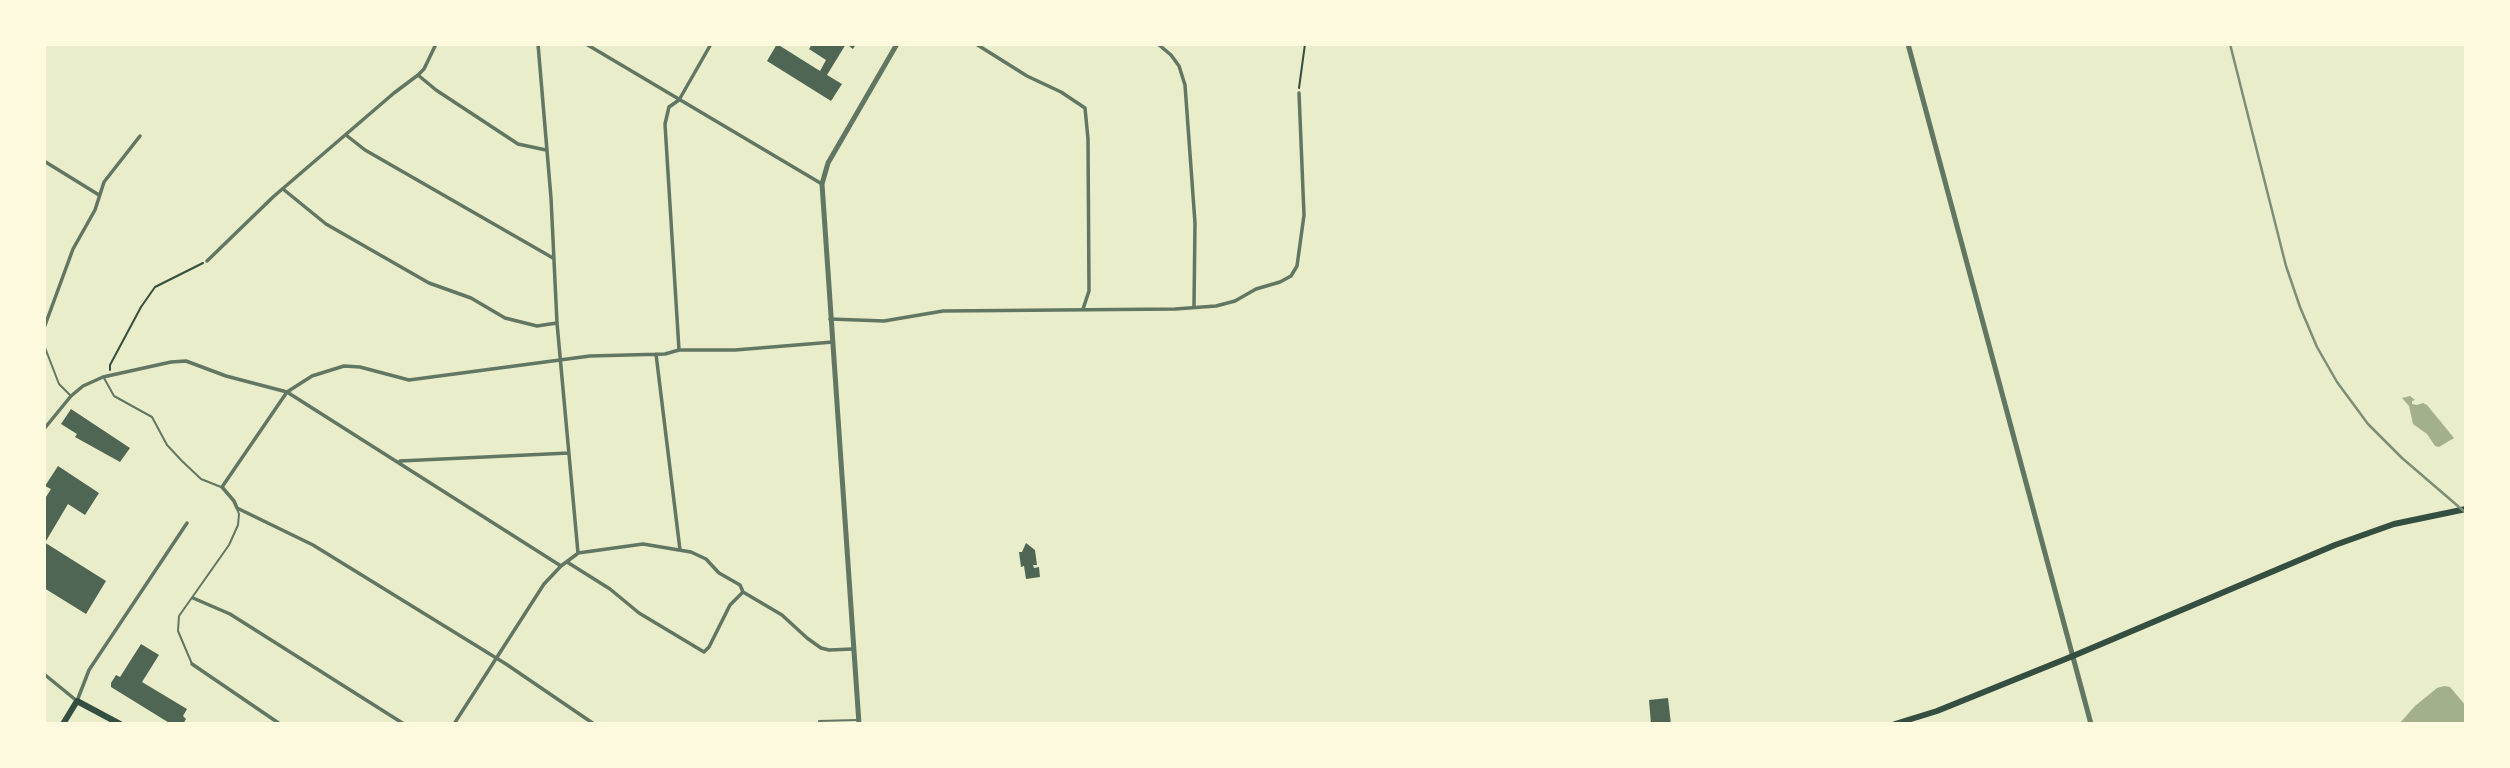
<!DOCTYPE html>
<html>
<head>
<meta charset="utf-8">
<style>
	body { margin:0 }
	#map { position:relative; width:2510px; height:768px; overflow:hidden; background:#e9edc9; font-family:"Noto Serif",serif }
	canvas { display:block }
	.frame { position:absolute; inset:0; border:46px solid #fefae0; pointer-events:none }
</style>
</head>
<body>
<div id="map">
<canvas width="2510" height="768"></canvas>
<div class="frame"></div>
</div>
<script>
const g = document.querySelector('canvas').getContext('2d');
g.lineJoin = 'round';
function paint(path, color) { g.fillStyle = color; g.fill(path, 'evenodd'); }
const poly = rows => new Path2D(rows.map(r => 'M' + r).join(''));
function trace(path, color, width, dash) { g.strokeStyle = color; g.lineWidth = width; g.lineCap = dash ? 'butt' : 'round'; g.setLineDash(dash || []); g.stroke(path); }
paint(poly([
	[2410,396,2415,400,2412,401,2412,404,2417,405,2423,403,2427,405,2454,438,2439,447,2435,446,2427,434,2413,424,2409,406,2402,398],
	[2444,686,2450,687,2466,706,2466,724,2399,724,2415,706,2437,688]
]), '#a3b18a');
paint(poly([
	[777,44,820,71,826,60,809,49,812,44,856,44,853,49,846,44,827,75,842,84,831,101,767,61],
	[71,409,130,448,120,462,75,437,77,434,61,424],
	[58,466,99,493,85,515,68,504,46,541,44,539,44,500,51,489,45,486],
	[44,542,106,581,86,614,44,588],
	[1026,543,1035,550,1037,565,1033,565,1034,568,1039,567,1040,577,1026,579,1024,566,1021,567,1019,552,1022,552],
	[141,644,159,655,142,682,187,709,183,716,186,719,183,724,171,724,111,687,111,683,116,675,120,677],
	[1668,698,1671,724,1651,724,1649,700]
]), '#4f6655');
trace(poly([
	[1299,88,1305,44],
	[110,370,110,365,141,307,155,287,203,263]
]), '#344e41', 2);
trace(poly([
	[44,345,59,384,70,395],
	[104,378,114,396,152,417,167,445,182,461,201,479,221,487],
	[192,664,178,631,179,616,229,545,238,525,239,514,237,509],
	[819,724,819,721,857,720]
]), '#617663', 2);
trace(poly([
	[538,44,551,198,557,323,578,553],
	[586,44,822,184],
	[976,44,1027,76,1061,92,1085,108,1088,139,1089,291,1083,309],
	[1158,44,1171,55,1179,66,1185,85,1195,223,1194,306],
	[418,75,436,90,518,144,546,150],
	[346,135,365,150,553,258],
	[44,161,99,195],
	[283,189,326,224,429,283,471,298,505,318,537,326,557,323],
	[207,261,273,197,394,93,418,75,424,69,436,44],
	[830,319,884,321,943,311,1175,309,1216,306,1235,301,1256,289,1280,282,1291,276,1297,266,1304,215,1299,93],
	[44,328,73,249,95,210,104,182,140,136],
	[679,350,665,124,669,107,679,100,711,44],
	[656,354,680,550],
	[44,429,71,396,83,386,103,377,171,362,186,361,226,376,287,392,561,566],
	[400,461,569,453],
	[578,553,643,544,691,552,706,559,719,573,740,585,743,592],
	[567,562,610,589,639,613,704,652,709,647,730,605,743,592,782,615,807,638,821,648,829,650,853,649],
	[193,598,230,614,404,724],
	[192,664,280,724],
	[44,674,77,701,89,670,187,523],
	[454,724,544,584,561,566,577,554],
	[594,724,506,664,313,545,237,508,234,501,222,487,287,392,312,376,344,366,360,367,409,380,590,356,665,354,679,350,735,350,833,342]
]), '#617663', 3.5);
trace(poly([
	[1908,44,2091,724],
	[859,724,822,184,828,163,897,44]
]), '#617663', 5);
trace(poly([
	[63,724,77,701,120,724],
	[1895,724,1937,711,2073,656,2335,545,2394,524,2466,509]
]), '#344e41', 6);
trace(poly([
	[2230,44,2286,266,2300,307,2317,347,2337,382,2368,424,2402,458,2466,513]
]), '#7c8e77', 2.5);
</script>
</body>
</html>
